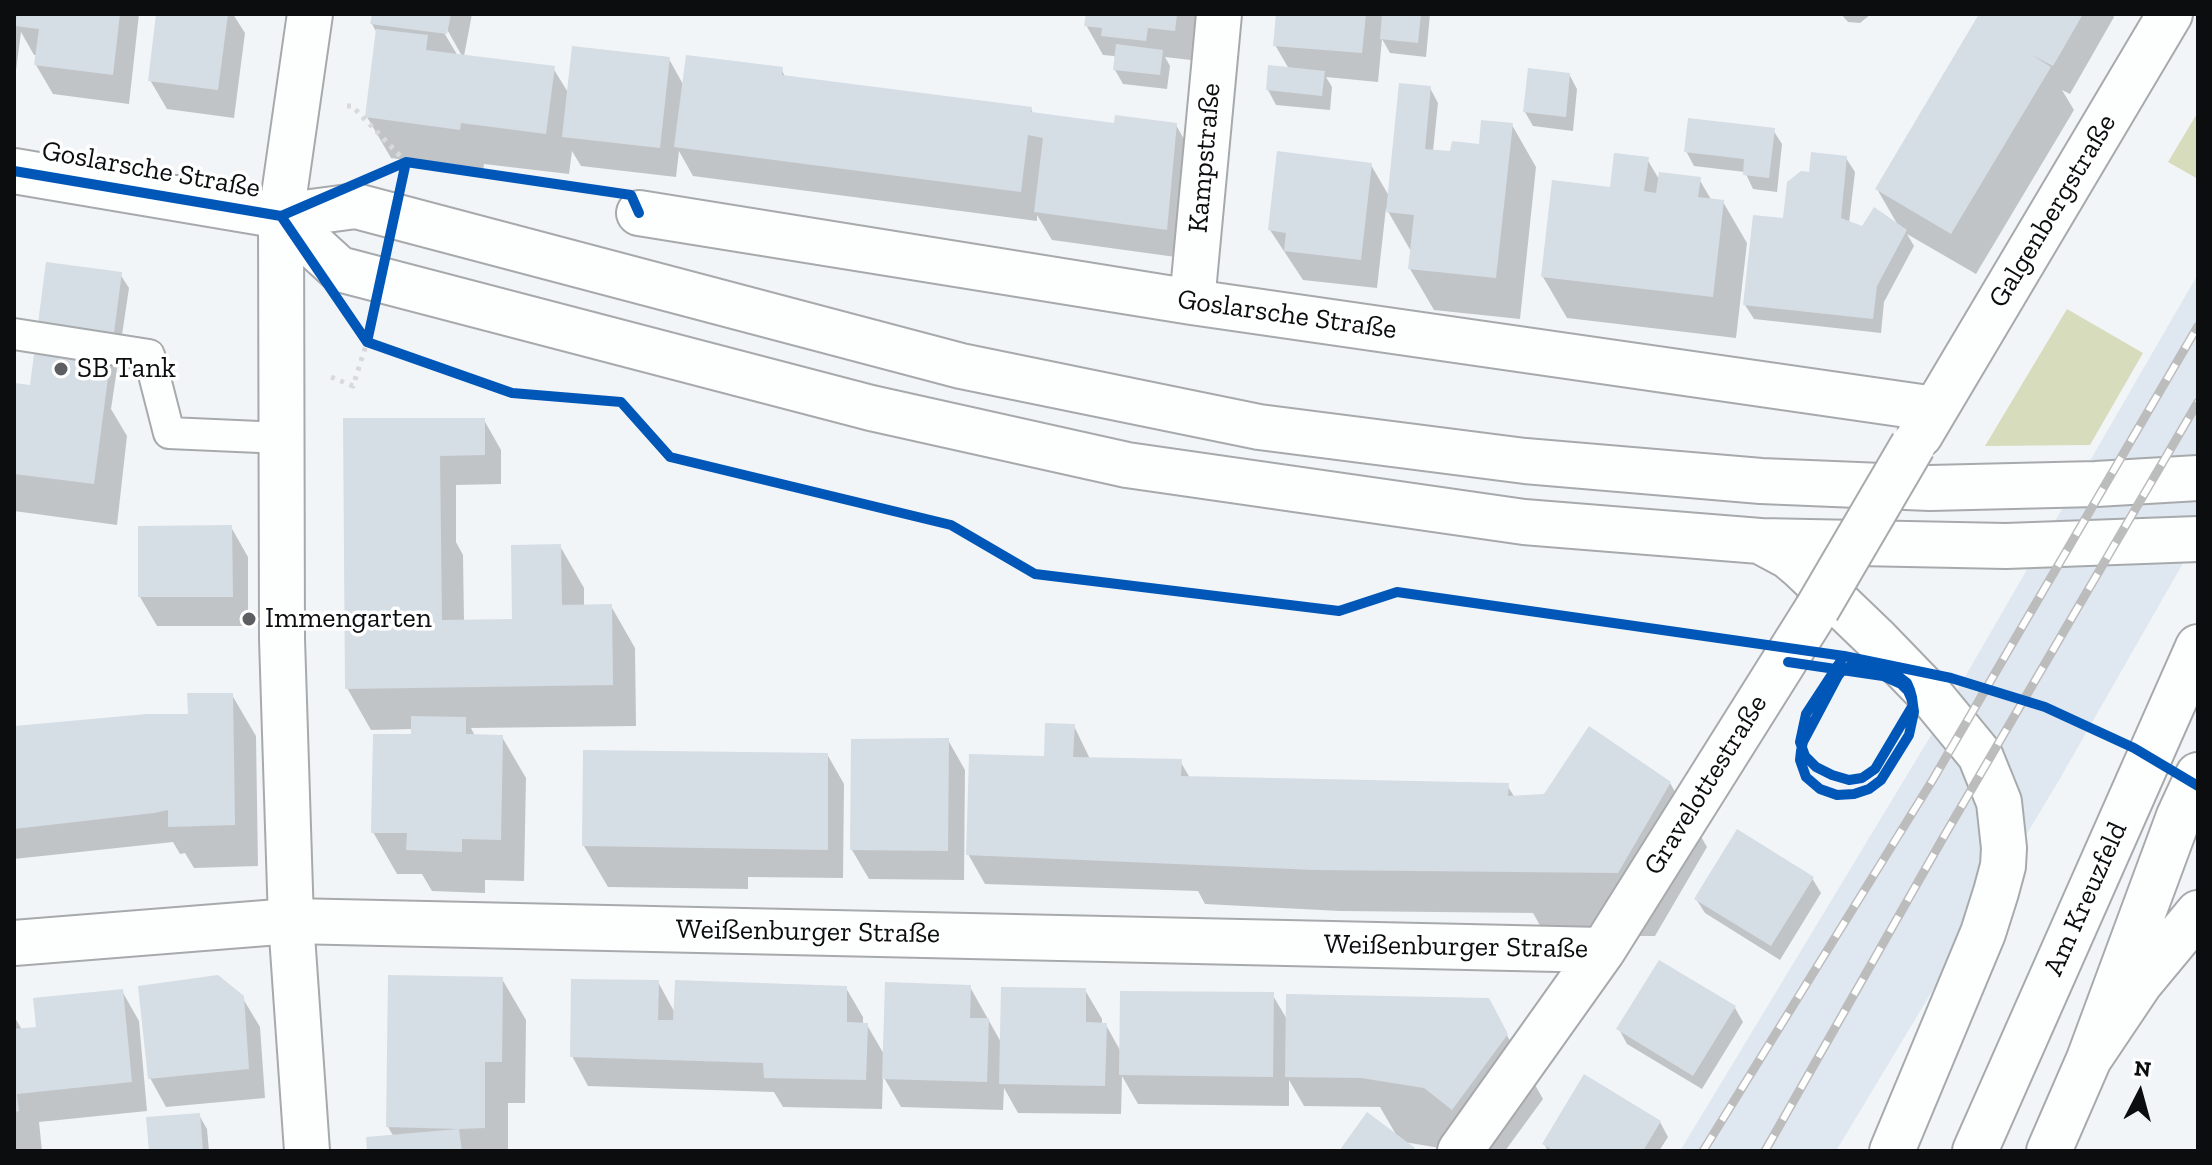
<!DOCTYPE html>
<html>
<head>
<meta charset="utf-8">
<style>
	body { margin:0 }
	#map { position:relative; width:2212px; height:1165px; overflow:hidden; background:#f2f5f8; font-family:"Zilla Slab",serif }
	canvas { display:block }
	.frame { position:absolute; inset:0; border:16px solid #0b0d0f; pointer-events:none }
	.north { position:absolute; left:2100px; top:1053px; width:80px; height:80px; -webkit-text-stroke:6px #fff; paint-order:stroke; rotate:6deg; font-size:22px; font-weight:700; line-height:32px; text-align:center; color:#0b0d0f }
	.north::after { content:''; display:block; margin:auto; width:28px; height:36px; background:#0b0d0f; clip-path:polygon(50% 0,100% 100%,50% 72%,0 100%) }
</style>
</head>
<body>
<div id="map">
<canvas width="2212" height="1165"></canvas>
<div class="frame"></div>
<div class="north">N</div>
</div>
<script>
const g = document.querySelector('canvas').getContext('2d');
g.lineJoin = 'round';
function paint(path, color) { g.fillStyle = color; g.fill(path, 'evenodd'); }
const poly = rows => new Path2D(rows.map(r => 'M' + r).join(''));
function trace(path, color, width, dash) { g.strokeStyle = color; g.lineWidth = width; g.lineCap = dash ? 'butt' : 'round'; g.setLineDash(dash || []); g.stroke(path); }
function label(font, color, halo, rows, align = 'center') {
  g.font = font + ' "Zilla Slab",serif'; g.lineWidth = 7; g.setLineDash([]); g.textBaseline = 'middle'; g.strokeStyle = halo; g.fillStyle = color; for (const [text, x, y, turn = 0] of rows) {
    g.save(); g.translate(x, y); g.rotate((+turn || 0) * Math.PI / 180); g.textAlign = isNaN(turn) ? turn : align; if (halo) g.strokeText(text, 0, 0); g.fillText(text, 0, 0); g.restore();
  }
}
paint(poly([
	[2198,274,2198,537,2058,782,1836,1151,1680,1151,1933,732]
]), '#dfe8f0');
paint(poly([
	[2198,112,2198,179,2168,162],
	[2067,309,2143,353,2090,445,1985,446]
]), '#d7dcbc');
paint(poly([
	[14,14,139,14,129,104,53,94,36,65,37,55,34,55,21,32,14,86],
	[158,14,233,14,245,33,234,118,167,109,150,80],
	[374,14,472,14,464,56,553,68,569,94,669,59,684,86,781,69,786,78,1031,109,1034,115,1116,125,1176,125,1193,155,1183,258,1052,240,1037,215,1037,221,693,176,679,151,676,177,581,166,572,151,569,174,484,164,483,171,391,158,367,117,377,33,372,24],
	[444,24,462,56,458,56,440,26],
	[1074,14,1196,14,1191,60,1165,57,1170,66,1167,89,1123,84,1115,70,1116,59,1114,56,1103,55,1086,25,1087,16],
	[1278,14,1430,14,1426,57,1390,53,1382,39,1378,82,1326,77,1332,87,1330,110,1276,105,1268,90,1289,69,1275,45],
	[1841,14,1871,14,1860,23,1848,22],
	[1982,14,2112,14,2114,17,2070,94,2062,90,2074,110,1976,274,1907,234,1914,246,1884,302,1881,333,1754,319,1745,305,1810,174,1846,158,1855,172,1849,223,1863,229,1899,227,1877,189],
	[1569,74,1577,89,1573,131,1533,126,1525,112],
	[1430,88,1438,103,1433,151,1452,153,1481,146,1512,125,1536,167,1520,319,1434,310,1410,269,1412,253,1386,208,1377,288,1303,280,1270,230,1371,165,1389,196],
	[1773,130,1782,144,1777,192,1753,189,1745,172,1694,166,1686,151],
	[1647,159,1660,181,1699,179,1712,201,1723,202,1747,243,1736,338,1567,318,1543,277,1612,189],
	[120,274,129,288,111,409,127,436,117,525,14,511,14,384,32,386],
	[484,420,501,450,501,484,456,485,456,542,463,555,464,621,514,620,560,546,584,588,584,606,611,606,635,648,636,726,471,728,475,736,502,737,526,778,524,881,485,880,485,893,432,891,422,874,397,874,373,832,413,736,413,729,371,730,347,688,344,512],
	[231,527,248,557,248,626,157,626,140,597],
	[232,695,256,736,258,866,194,868,185,853,180,854,173,842,14,859,14,729,190,716],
	[1074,726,1090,759,1180,761,1190,778,1507,785,1515,798,1670,783,1707,847,1655,936,1546,936,1533,913,1340,911,1205,904,1198,891,985,884,968,854],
	[948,740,965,770,964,880,869,879,852,850],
	[827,754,844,784,843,878,748,877,748,889,608,887,584,846],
	[1812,878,1821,893,1780,960,1705,913,1696,899],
	[502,979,526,1020,525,1103,508,1103,508,1151,369,1151,394,1137,388,1127],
	[658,982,675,1013,846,988,863,1017,863,1025,867,1025,885,1056,970,987,1002,1044,1085,990,1102,1019,1102,1025,1106,1025,1121,1052,1272,994,1288,1021,1487,1000,1543,1099,1505,1151,1458,1151,1404,1142,1414,1151,1342,1151,1398,1138,1380,1107,1304,1106,1289,1080,1289,1106,1138,1104,1122,1076,1121,1114,1018,1113,1004,1088,1003,1110,901,1107,883,1076,882,1109,783,1107,774,1092,588,1086,572,1056],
	[122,991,139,1021,147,1111,39,1122,42,1151,14,1151,14,1016,22,1030,38,1028],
	[242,997,260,1027,265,1098,166,1107,150,1078],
	[1735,1008,1743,1022,1702,1089,1627,1044,1619,1029],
	[199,1115,207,1129,209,1151,151,1151],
	[1660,1122,1668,1137,1659,1151,1548,1151,1544,1144]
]), '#0003');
paint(poly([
	[17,14,120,14,113,75,34,65,39,29,15,26],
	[156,14,228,14,218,90,148,81],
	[372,14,451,14,447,34,370,24],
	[1086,14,1177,14,1175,31,1148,28,1146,41,1101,36,1102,28,1084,26],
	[1276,14,1366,14,1362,53,1273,46],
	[1382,14,1421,14,1418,43,1380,39],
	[1979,14,2083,14,2053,66,2030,54,2051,67,1951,234,1875,189],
	[376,29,428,35,426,50,555,66,546,134,461,123,460,130,365,117],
	[1116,44,1163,50,1160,75,1113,70],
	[572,46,670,57,660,148,562,137],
	[686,55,783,67,782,75,1032,107,1031,112,1114,123,1115,115,1177,123,1167,230,1034,212,1043,138,1028,135,1021,192,674,147],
	[1268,65,1325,71,1322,96,1266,90],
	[1528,68,1570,73,1566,117,1523,112],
	[1399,83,1431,86,1425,149,1450,151,1452,141,1479,144,1481,120,1513,123,1496,278,1408,269,1414,215,1386,212],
	[1688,118,1775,128,1769,178,1743,175,1744,159,1684,152],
	[1277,151,1372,163,1361,260,1284,251,1286,233,1268,230],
	[1811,152,1847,156,1841,218,1862,226,1874,207,1907,230,1877,286,1873,319,1743,305,1753,215,1783,218,1787,182,1801,171,1809,172],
	[1614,153,1649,157,1644,191,1656,193,1659,172,1701,177,1698,197,1724,200,1713,297,1541,277,1552,180,1610,187],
	[46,262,122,272,94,484,14,474,14,383,30,385],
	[343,418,485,418,485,455,440,456,442,620,512,619,511,545,561,544,562,605,612,604,613,685,345,689],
	[232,525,233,597,138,597,138,526],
	[187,693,233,693,235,825,168,827,168,810,154,813,14,829,14,726,147,714,188,714],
	[411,716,466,717,466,734,503,735,501,840,462,839,462,852,406,850,407,833,371,833,373,734,411,734],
	[1045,723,1075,724,1073,757,1182,759,1181,776,1509,783,1508,796,1544,794,1589,726,1671,782,1618,873,1315,870,966,855,969,754,1044,756],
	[949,738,948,851,850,850,851,739],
	[583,750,828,753,828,850,582,846],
	[1737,829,1814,877,1771,946,1694,899],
	[1659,960,1736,1006,1693,1076,1616,1029],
	[218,975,244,996,249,1069,148,1079,138,986],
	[388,975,503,977,502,1062,485,1062,485,1128,459,1129,462,1151,367,1151,366,1137,459,1129,386,1127],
	[571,979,659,980,658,1020,673,1020,675,980,847,986,847,1022,868,1023,866,1080,764,1078,763,1063,570,1057],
	[885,982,971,985,970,1018,989,1018,987,1082,882,1079],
	[1001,987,1086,988,1086,1022,1107,1023,1105,1086,999,1084],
	[123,989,132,1082,17,1094,19,1111,14,1112,14,1029,36,1027,33,998],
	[1120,991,1274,992,1273,1077,1119,1075],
	[1286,994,1489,998,1508,1034,1452,1110,1424,1088,1361,1078,1285,1077],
	[1584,1074,1661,1121,1643,1151,1554,1151,1542,1144],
	[1367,1112,1415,1148,1413,1151,1339,1151],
	[200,1113,203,1151,149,1151,146,1117]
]), '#d5dde5');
const service = poly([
	[14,334,149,355,169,433,282,438]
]);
const minor = poly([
	[639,213,1192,302,1935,409],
	[1192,302,1219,14],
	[1920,435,2170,14],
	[14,943,291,921,1603,950],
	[1460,1151,1603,950,1817,609]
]);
const tertiary = poly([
	[307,1151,291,921,282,639,281,216,310,14]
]);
const secondary = poly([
	[14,171,281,216,356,206,961,366,1259,427,1525,461,1761,481,1930,488,2096,484,2198,478],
	[281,216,339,269,871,408,1127,465,1524,522,1760,541,2006,546,2198,539],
	[1760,541,1788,556,1801,567,1875,638,1934,699,1980,755,1999,802,2004,848,2003,866,1996,892,1983,933,1892,1151],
	[2089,1059,2179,816,2198,775],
	[1975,1151,2198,647],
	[2049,1151,2089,1059,2140,983,2198,913]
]);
trace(service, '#a7aaac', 34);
trace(minor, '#a7aaac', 48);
trace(tertiary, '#a7aaac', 48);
trace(secondary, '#a7aaac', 48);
trace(poly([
	[347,106,352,106,406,162],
	[331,377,353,386,367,342]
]), '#d8d9da', 5, [4, 6]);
trace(service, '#fdfefe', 30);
trace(minor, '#fdfefe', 44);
trace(tertiary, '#fdfefe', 44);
trace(secondary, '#fdfefe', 44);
const rail = poly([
	[1703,1151,1932,781,2198,326],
	[1765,1151,1943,838,2198,402]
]);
trace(rail, '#bcbcbc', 9);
trace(rail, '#fff', 6, [18]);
const minorBridge = poly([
	[1817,609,1913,445]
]);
trace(minorBridge, '#a7aaac', 48, []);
trace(minorBridge, '#fdfefe', 44);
trace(poly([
	[14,171,281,216],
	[281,216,367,342,512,393,621,402,670,457,951,525,1035,574,1339,611,1397,592,1844,656,1951,678,2045,707,2134,748,2198,786],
	[281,216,406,162,631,195,639,213],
	[367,342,406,162],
	[1788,662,1842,670,1883,676,1901,684,1908,691,1911,698,1913,705,1914,712,1909,735,1881,780,1869,789,1854,794,1837,795,1820,789,1806,777,1800,760,1801,751,1803,742,1838,676,1842,671,1846,669,1850,666,1863,664,1889,669,1907,683,1910,690,1912,697,1913,705,1875,769,1862,778,1849,780,1832,775,1816,767,1805,756,1800,742,1806,714,1844,656]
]), '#0057b8', 10);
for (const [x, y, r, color] of [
	[61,369,8,"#5c5e61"],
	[249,619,8,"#5c5e61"]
]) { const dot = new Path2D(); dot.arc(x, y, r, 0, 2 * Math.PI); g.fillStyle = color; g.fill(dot); trace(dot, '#fff', 3); }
label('28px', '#0b0d0f', '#fff', [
	["Kampstraße",1205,158,-85],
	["Goslarsche Straße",151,170,10],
	["Galgenbergstraße",2053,211,-59],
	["Goslarsche Straße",1287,315,8],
	["Gravelottestraße",1706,785,-58],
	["Am Kreuzfeld",2086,899,-66],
	["Weißenburger Straße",808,932,1],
	["Weißenburger Straße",1456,947,1]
]);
label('28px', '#0b0d0f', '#fff', [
	["SB Tank",77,369],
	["Immengarten",265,619]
], 'left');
</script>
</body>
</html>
